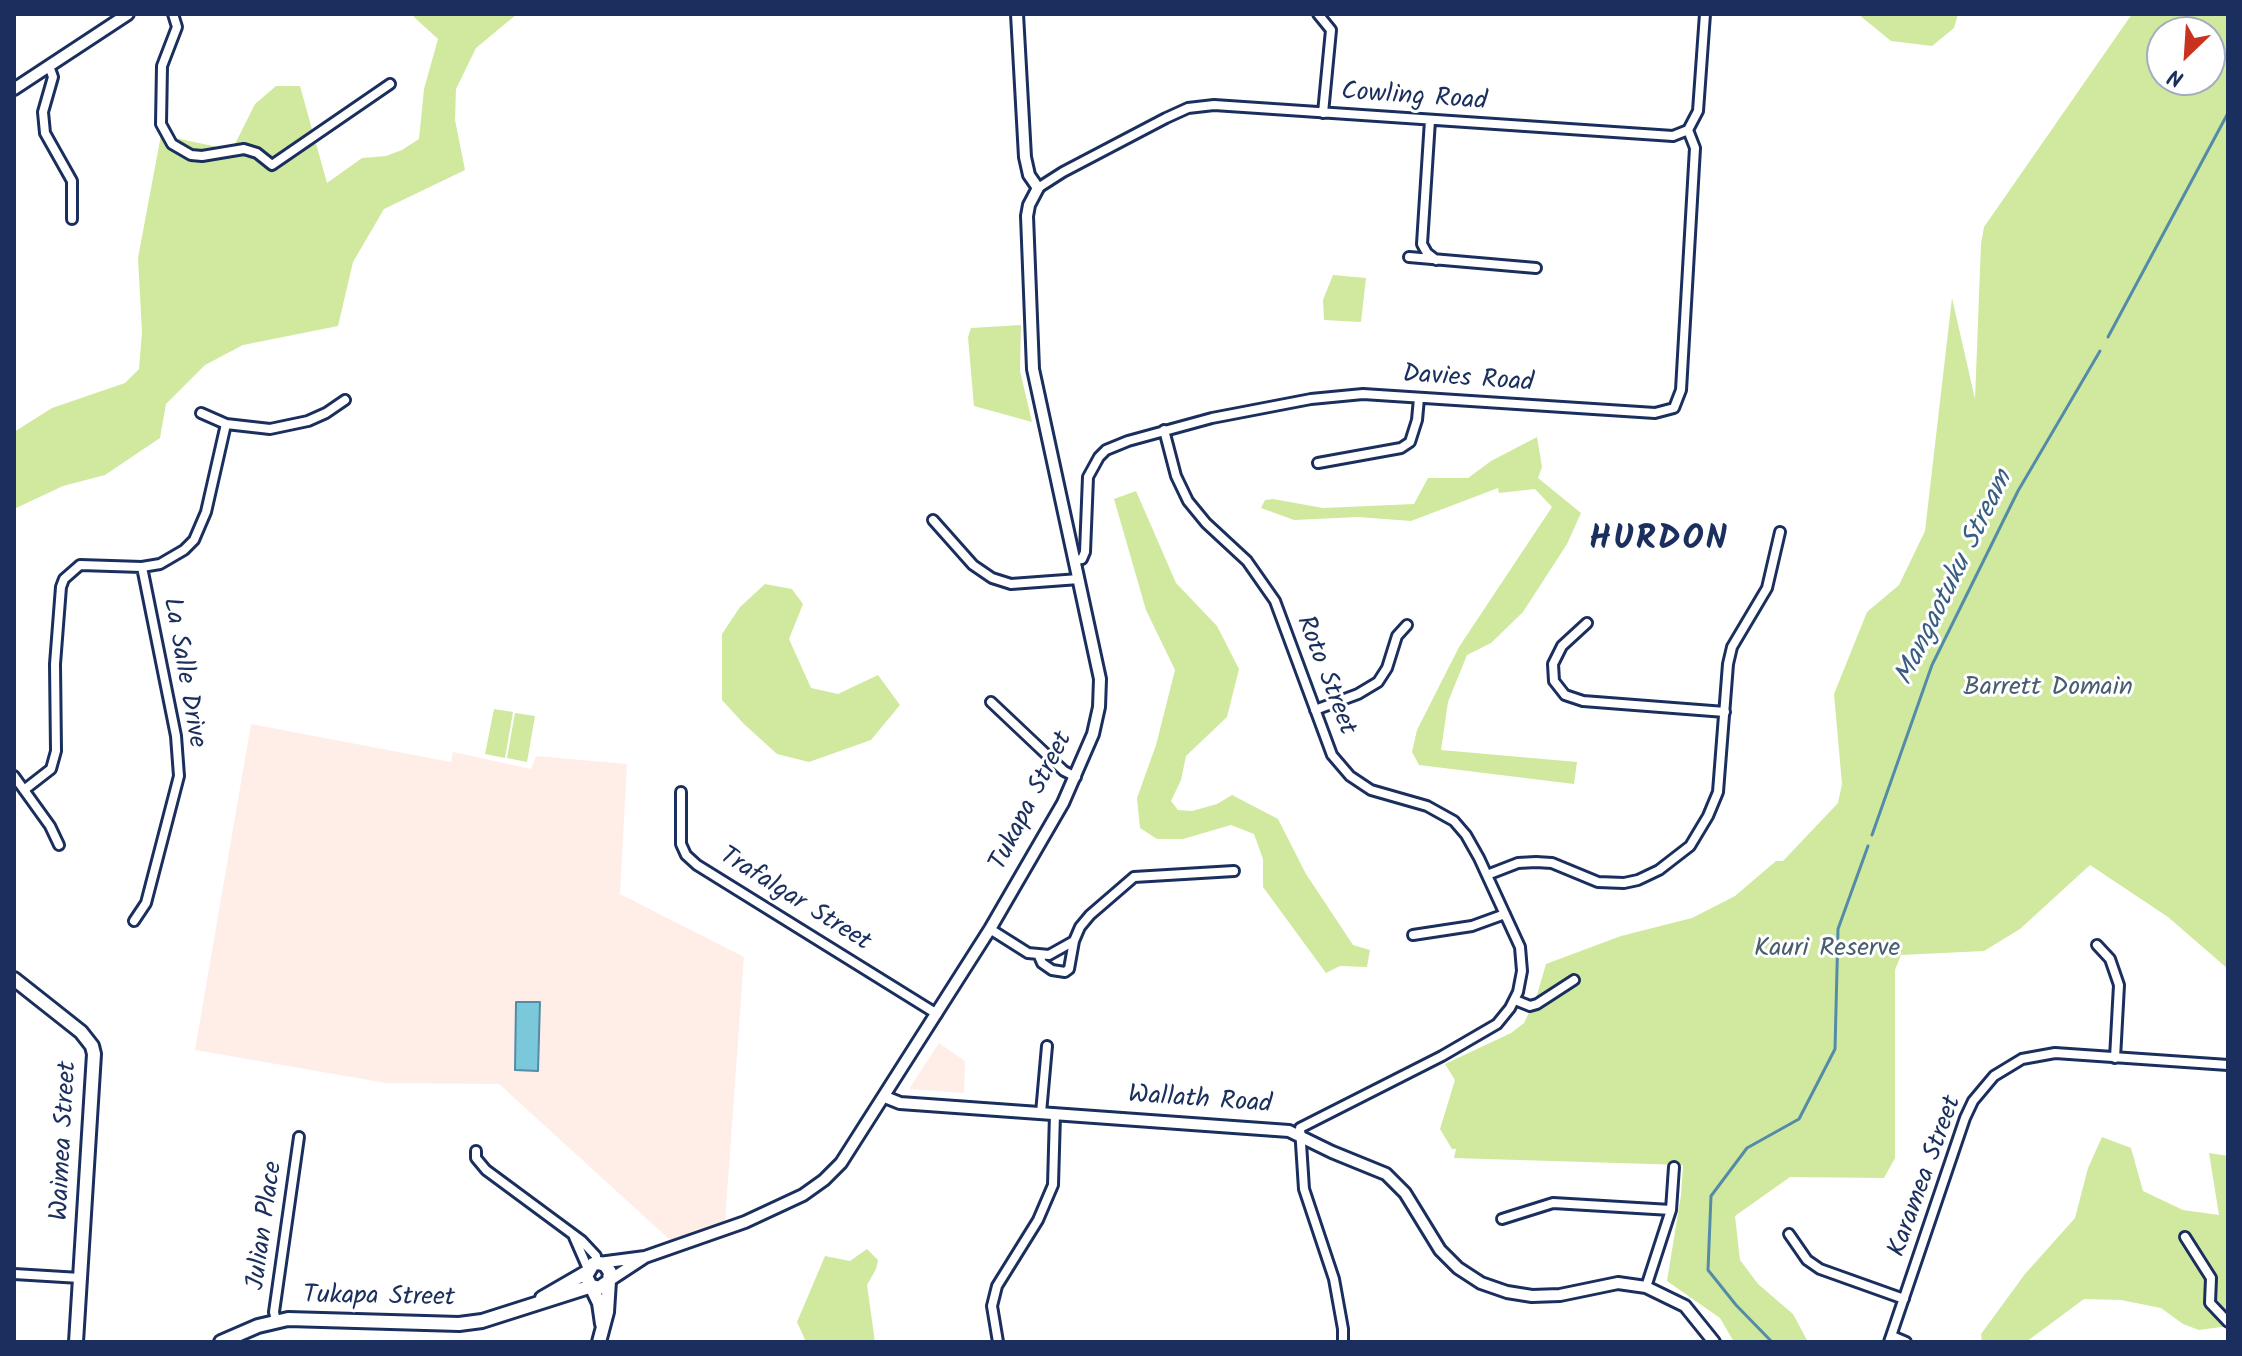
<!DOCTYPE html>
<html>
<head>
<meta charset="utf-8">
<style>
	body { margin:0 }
	#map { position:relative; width:2242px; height:1356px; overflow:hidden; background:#fff; font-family:Kalam,sans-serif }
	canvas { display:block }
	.frame { position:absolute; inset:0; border:16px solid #1b2f5e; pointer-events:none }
	.north { position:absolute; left:2146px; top:16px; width:80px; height:80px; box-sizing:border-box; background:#fff; border:2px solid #a4acbf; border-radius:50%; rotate:205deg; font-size:22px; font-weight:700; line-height:32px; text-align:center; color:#1b2f5e }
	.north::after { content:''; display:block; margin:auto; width:28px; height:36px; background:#c8321e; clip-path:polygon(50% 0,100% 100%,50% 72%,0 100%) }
</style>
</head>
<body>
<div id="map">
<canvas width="2242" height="1356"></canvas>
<div class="frame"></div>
<div class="north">N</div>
</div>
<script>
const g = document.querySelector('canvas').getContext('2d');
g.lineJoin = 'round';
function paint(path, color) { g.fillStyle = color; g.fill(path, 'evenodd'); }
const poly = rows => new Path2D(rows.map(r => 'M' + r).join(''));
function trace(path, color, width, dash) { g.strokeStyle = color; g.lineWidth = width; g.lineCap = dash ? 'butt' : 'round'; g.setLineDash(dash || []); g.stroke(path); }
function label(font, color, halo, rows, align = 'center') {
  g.font = font + ' Kalam,sans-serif'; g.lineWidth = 6; g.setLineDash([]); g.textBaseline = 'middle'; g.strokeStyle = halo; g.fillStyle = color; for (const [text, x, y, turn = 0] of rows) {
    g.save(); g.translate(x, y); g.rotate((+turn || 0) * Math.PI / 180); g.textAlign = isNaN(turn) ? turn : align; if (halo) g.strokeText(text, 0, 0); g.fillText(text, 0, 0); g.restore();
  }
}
paint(poly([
	[251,724,451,762,453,752,531,769,536,756,627,764,620,894,744,957,725,1223,670,1240,499,1084,386,1083,195,1050],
	[939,1043,965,1061,964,1093,909,1089]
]), '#ffeee8');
paint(poly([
	[414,14,517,14,476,48,456,89,455,120,465,170,384,209,353,262,338,326,243,345,205,365,166,404,160,438,105,475,63,486,14,509,14,432,52,408,125,383,139,369,142,332,138,258,161,135,232,150,255,104,276,86,300,86,327,183,362,158,386,156,402,150,419,139,424,89,438,39,414,17],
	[1858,14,1958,14,1954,28,1932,46,1891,41],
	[2132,14,2228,14,2228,969,2168,917,2090,865,2020,929,1984,951,1901,955,1895,970,1895,1158,1884,1178,1790,1177,1735,1216,1740,1260,1758,1284,1793,1314,1808,1342,1734,1342,1720,1318,1667,1281,1681,1195,1683,1165,1454,1158,1456,1149,1452,1149,1440,1129,1455,1080,1445,1064,1511,1033,1524,1023,1536,998,1546,964,1621,936,1692,918,1735,896,1776,861,1783,861,1838,803,1842,784,1834,694,1867,612,1899,585,1925,531,1952,298,1975,399,1981,244,1984,227],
	[2162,32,2210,32,2210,80,2162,80],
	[1333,275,1366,278,1361,322,1324,320,1323,300],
	[1021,325,1020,371,1032,422,974,406,968,337,971,328],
	[1537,437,1542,467,1538,478,1581,513,1567,544,1523,612,1491,643,1467,655,1448,702,1441,750,1577,762,1574,784,1419,765,1412,752,1417,730,1459,647,1552,507,1535,489,1499,493,1498,488,1411,521,1358,517,1294,520,1261,508,1265,500,1273,499,1323,508,1414,504,1428,478,1468,478,1491,461],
	[1136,491,1176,583,1217,626,1239,669,1227,717,1186,756,1181,780,1171,801,1178,810,1192,811,1217,804,1232,795,1278,819,1306,874,1353,945,1370,950,1367,967,1340,966,1326,973,1263,887,1263,859,1254,834,1231,825,1183,839,1157,839,1140,828,1137,798,1156,745,1175,670,1146,610,1114,499],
	[765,584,792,589,803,604,789,639,811,688,838,694,878,675,900,705,871,740,809,762,777,754,744,724,722,700,722,634,740,607],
	[494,709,513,712,505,758,485,754],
	[515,713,535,716,527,762,507,758],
	[2102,1137,2131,1148,2143,1191,2183,1210,2219,1215,2209,1153,2228,1156,2228,1326,2199,1330,2183,1324,2161,1308,2121,1300,2084,1299,2026,1342,1982,1342,1981,1334,2025,1274,2075,1218,2088,1168],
	[867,1249,878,1260,876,1269,867,1285,875,1342,806,1342,797,1322,825,1256,850,1261]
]), '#d0e99f');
const water = poly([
	[516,1002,540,1002,538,1071,515,1070,516,1002]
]);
paint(water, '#7ac8d9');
trace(water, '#548ba8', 2);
trace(poly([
	[2108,337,2228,113],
	[1872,835,1932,665,2018,491,2100,351],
	[1772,1342,1736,1305,1708,1270,1711,1196,1747,1148,1799,1119,1835,1049,1838,929,1868,846]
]), '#548ba8', 3);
const minor = poly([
	[173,14,177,27,162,66,161,124,172,144,191,155,202,156,244,149,257,153,272,165,390,84],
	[1318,14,1331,30,1323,113],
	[49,66,53,77,43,112,45,133,72,181,72,219],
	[1430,120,1422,244,1427,253,1436,260],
	[1038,188,1063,172,1166,118,1188,108,1214,105,1673,136,1688,130,1698,111,1705,14],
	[1409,257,1536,268],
	[201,413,226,424,270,429,308,421,326,413,345,400],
	[1164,430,1176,476,1188,501,1206,523,1247,561,1275,601,1332,755,1350,776,1371,790,1427,806,1454,821,1466,835,1479,858,1520,947,1522,971,1518,992,1510,1008,1497,1024,1442,1056,1300,1128,1304,1189,1334,1279,1343,1329,1343,1342],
	[1318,463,1401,448,1410,442,1417,420,1419,398],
	[933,520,973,565,992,578,1011,584,1079,579],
	[1075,560,1082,559,1085,552,1088,477,1099,457,1106,450,1128,441,1212,418,1311,399,1363,394,1655,413,1674,408,1681,390,1695,148,1688,130],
	[1587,623,1562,646,1553,664,1554,681,1565,695,1583,701,1725,712],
	[991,702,1064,771,1076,777],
	[1315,710,1358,694,1378,682,1387,668,1397,636,1407,625],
	[14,776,50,826,59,845],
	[24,790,51,769,56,751,55,664,61,587,64,579,80,565,142,567,160,564,184,550,194,540,206,512,226,424],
	[681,792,681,844,686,855,697,865,937,1014],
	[1487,875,1518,863,1536,862,1552,863,1598,882,1624,883,1638,880,1659,870,1690,846,1708,816,1718,792,1728,664,1732,647,1767,588,1780,532],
	[134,921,146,903,179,776,176,736,142,567],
	[990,929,1028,953,1049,955,1074,941,1080,927,1090,915,1134,877,1234,871],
	[1413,935,1472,926,1505,914],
	[2097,945,2110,959,2119,985,2115,1058],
	[1039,956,1042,963,1052,970,1065,972,1069,969,1074,941],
	[1515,1000,1530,1006,1537,1004,1574,980],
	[1041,1113,1047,1046],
	[476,1151,476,1158,486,1170,582,1241,596,1256,596,1263],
	[1502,1219,1553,1203,1671,1210],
	[1789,1234,1807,1260,1820,1269,1904,1299],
	[574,1237,588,1269],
	[2185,1237,2211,1278,2210,1303,2228,1322],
	[14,1274,80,1278],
	[1646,1287,1671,1210,1674,1167],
	[276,1321,274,1312,299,1137],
	[1892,1336,1906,1342],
	[998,1342,992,1306,997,1286,1038,1220,1053,1185,1055,1114],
	[1889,1342,1965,1118,1973,1101,1994,1076,2022,1059,2055,1053,2228,1065]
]);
const tertiary = poly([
	[14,89,128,14],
	[885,1097,900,1103,1289,1131,1332,1152,1386,1174,1405,1193,1440,1250,1458,1268,1481,1283,1507,1292,1532,1296,1560,1295,1618,1283,1646,1287,1685,1306,1714,1342],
	[599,1263,645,1257],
	[610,1280,645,1257,745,1222,803,1195,824,1180,841,1163,990,929,1063,803,1093,734,1099,707,1100,679,1033,369,1027,216,1029,205,1038,188,1029,175,1025,157,1017,14]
]);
const secondary = poly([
	[14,979,81,1032,92,1046,94,1054,76,1342],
	[592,1286,599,1288,609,1281,610,1272,605,1265,599,1263,593,1264,586,1276,599,1303,602,1324],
	[542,1298,587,1272],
	[221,1342,258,1326,288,1319,459,1324,482,1321,592,1286],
	[599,1342,607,1312,609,1281]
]);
trace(minor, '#1b2f5e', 14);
trace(tertiary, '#1b2f5e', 16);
trace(secondary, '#1b2f5e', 18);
trace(minor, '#fff', 8);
trace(tertiary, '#fff', 10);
trace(secondary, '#fff', 12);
label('26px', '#1b2f5e', '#fff', [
	["Cowling Road",1414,99,4],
	["Davies Road",1468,381,4],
	["La Salle Drive",182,673,80],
	["Roto Street",1324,676,69],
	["Tukapa Street",1033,802,-63],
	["Trafalgar Street",794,901,32],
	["Wallath Road",1200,1102,4],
	["Waimea Street",66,1141,-87],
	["Karamea Street",1927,1177,-70],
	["Julian Place",267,1226,-82],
	["Tukapa Street",379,1299,1]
]);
label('26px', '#485e6e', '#fff', [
	["Barrett Domain",2048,690],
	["Kauri Reserve",1827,951]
]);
label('italic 28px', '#385d83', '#fff', [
	["Mangaotuku Stream",1956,579,-64]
]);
g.letterSpacing = '2px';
label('bold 34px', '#1b2f5e', '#fff', [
	["HURDON",1659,542]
]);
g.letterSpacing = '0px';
</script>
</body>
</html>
